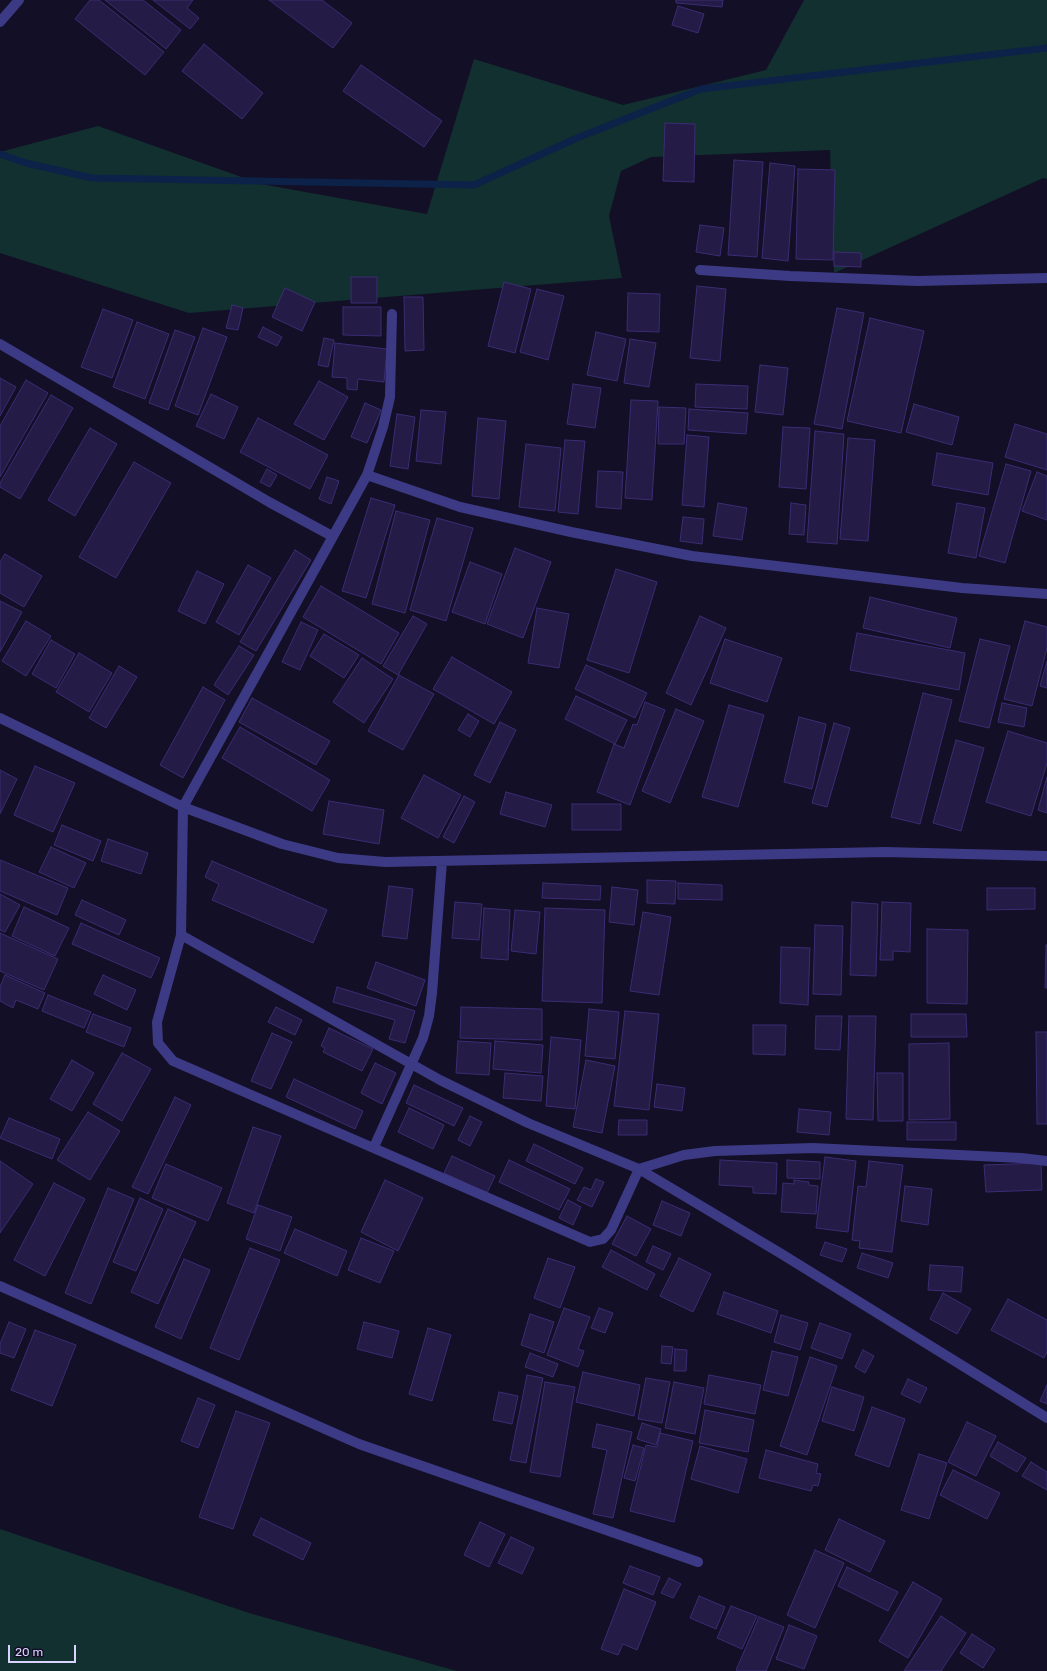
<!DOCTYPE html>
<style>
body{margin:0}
#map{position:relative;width:1047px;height:1671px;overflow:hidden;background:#130f26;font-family:Rubik,sans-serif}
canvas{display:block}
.scale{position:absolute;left:8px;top:1645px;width:68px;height:18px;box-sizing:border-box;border:2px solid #d9d4ff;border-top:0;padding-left:5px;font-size:12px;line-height:14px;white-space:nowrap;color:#d9d4ff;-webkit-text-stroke:3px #130f26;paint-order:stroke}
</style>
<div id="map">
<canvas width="1047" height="1671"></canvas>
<div class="scale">20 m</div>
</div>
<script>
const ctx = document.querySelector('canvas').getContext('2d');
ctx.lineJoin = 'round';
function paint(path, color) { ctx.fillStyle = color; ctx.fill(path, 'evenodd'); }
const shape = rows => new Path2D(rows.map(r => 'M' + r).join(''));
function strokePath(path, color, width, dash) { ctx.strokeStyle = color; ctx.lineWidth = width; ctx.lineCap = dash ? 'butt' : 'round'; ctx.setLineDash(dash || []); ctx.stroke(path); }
paint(shape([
 [804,0,1047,0,1047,179,1043,178,834,273,830,150,651,157,621,171,609,216,622,278,189,313,0,253,0,152,98,126,261,184,427,214,474,59,623,105,766,70],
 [0,1529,249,1613,457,1671,0,1671]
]), '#12302f');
strokePath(shape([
 [0,154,26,163,92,178,474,185,577,138,701,89,1047,48]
]), '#0c2248', 7);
const building = shape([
 [90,0,99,0,164,52,145,75,75,19,90,0],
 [105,0,143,0,181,30,166,49,105,0],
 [153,0,193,0,187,8,199,18,190,29,153,0],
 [269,0,322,0,352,23,333,48,269,0],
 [676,0,723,0,722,7,676,3,676,0],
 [678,6,704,14,698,33,672,25,678,6],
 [204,44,263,93,242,119,182,71,204,44],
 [361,65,442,121,424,147,343,91,361,65],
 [665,123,695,124,694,182,663,181,665,123],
 [734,160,763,162,757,257,728,255,734,160],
 [770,163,795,166,788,261,762,258,770,163],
 [798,169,835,170,833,260,796,259,798,169],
 [700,225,724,228,720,256,696,252,700,225],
 [834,252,861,253,861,267,834,266,834,252],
 [351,277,377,277,377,303,351,303,351,277],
 [504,282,531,289,515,353,488,346,504,282],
 [697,286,726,289,720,361,690,358,697,286],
 [285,288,315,302,302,331,272,317,285,288],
 [537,289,564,296,548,360,520,352,537,289],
 [628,293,660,294,659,332,627,331,628,293],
 [404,297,423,297,424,350,405,351,404,297],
 [232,305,243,308,238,330,226,328,232,305],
 [343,307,381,307,381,336,343,335,343,307],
 [837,308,864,313,842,429,814,424,837,308],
 [103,309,133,320,112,378,81,367,103,309],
 [870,318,924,331,901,433,847,421,870,318],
 [137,322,169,334,145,399,113,387,137,322],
 [263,327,282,337,277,346,258,337,263,327],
 [203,328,227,337,198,415,175,406,203,328],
 [175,330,195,337,168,410,149,403,175,330],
 [596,332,626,339,617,381,587,375,596,332],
 [324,338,334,340,328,367,318,365,324,338],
 [630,339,656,343,649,387,624,383,630,339],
 [335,343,387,349,384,382,358,379,357,390,347,389,347,378,332,377,335,343],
 [760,365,788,368,783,415,755,412,760,365],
 [0,378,16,387,0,416,0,378],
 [26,380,48,393,0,477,0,426,26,380],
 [319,381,348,397,324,440,294,424,319,381],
 [573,384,601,388,595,428,567,424,573,384],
 [696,384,748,386,747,409,695,407,696,384],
 [211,394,238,407,224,439,196,426,211,394],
 [51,395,73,408,20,499,0,487,0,483,51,395],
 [631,400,658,401,652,500,625,498,631,400],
 [365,403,381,410,367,443,351,437,365,403],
 [914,404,959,417,952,445,906,432,914,404],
 [659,407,686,408,684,444,658,444,659,407],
 [689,409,748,413,746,434,688,430,689,409],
 [421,410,446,412,441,464,416,461,421,410],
 [397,414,415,417,408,469,390,466,397,414],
 [258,418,328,455,310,489,240,452,258,418],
 [478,418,506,421,499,499,472,496,478,418],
 [1015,424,1047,434,1047,470,1005,457,1015,424],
 [783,427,810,428,806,489,779,487,783,427],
 [90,428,117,444,75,516,48,500,90,428],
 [815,431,844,434,837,544,807,542,815,431],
 [687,435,709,437,704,507,682,505,687,435],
 [848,438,875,440,868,541,840,539,848,438],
 [565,440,585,441,578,514,558,512,565,440],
 [526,444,561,448,555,511,519,507,526,444],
 [937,453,993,463,988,495,932,485,937,453],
 [134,462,171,483,116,578,79,557,134,462],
 [1006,464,1031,471,1005,563,979,556,1006,464],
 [267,469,277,475,270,487,260,482,267,469],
 [598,471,623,472,621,509,596,507,598,471],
 [1037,472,1047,476,1047,520,1022,511,1037,472],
 [327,477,339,481,331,504,319,499,327,477],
 [371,498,395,505,366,598,342,591,371,498],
 [718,503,747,508,742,540,713,536,718,503],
 [791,503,806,505,804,535,789,534,791,503],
 [957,503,985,508,976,558,948,553,957,503],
 [396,511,430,520,405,613,372,604,396,511],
 [683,517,704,519,702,544,680,541,683,517],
 [437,518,473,528,446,621,410,610,437,518],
 [515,548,551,562,523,638,487,624,515,548],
 [295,550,311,560,256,651,240,642,295,550],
 [5,554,42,576,24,607,0,593,0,562,5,554],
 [470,562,502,574,485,624,452,612,470,562],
 [248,565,271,578,239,635,216,622,248,565],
 [616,569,657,582,629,673,587,660,616,569],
 [197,571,224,584,205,624,178,611,197,571],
 [321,586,399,633,381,664,303,617,321,586],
 [870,597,957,618,950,648,863,628,870,597],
 [0,601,22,612,0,652,0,601],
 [537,608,569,614,559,668,528,663,537,608],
 [413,616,427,624,398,675,383,666,413,616],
 [700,616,726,628,691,705,666,693,700,616],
 [26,621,51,636,26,676,2,661,26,621],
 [1025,621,1047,627,1047,648,1032,706,1004,699,1025,621],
 [301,622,318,630,300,670,282,662,301,622],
 [857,633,965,653,959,690,850,670,857,633],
 [324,634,359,655,344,678,310,656,324,634],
 [725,639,782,658,767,702,710,683,725,639],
 [980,639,1010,646,989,728,959,721,980,639],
 [51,640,75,654,56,688,32,674,51,640],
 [239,646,254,655,228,695,214,685,239,646],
 [79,653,112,673,89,712,56,692,79,653],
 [452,657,512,692,494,724,433,689,452,657],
 [362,658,393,679,364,723,333,702,362,658],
 [1047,661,1047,688,1040,686,1047,661],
 [586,665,647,693,635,718,575,689,586,665],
 [119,666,137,677,106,728,89,718,119,666],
 [399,675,434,694,403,750,368,731,399,675],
 [203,687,225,700,183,778,160,765,203,687],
 [923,693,952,700,920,824,891,817,923,693],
 [576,696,627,720,615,744,565,719,576,696],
 [252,698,330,741,316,765,239,722,252,698],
 [645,702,665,710,630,805,597,792,614,744,624,748,633,724,637,725,645,702],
 [1002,703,1027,708,1024,727,998,722,1002,703],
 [729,705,764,715,738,807,702,797,729,705],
 [676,709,704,721,670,803,642,791,676,709],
 [468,714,479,721,470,737,458,730,468,714],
 [799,717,826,724,812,789,784,782,799,717],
 [500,722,516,730,490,783,474,775,500,722],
 [834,723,850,728,827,807,812,803,834,723],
 [240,727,330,780,312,811,222,758,240,727],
 [1008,731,1047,743,1047,763,1031,816,986,802,1008,731],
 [956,740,984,748,961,831,933,823,956,740],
 [35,766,75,783,53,832,14,815,35,766],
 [0,770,17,779,0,814,0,770],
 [424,775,461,795,438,838,401,818,424,775],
 [1047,777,1047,813,1038,810,1047,777],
 [506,792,552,805,545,827,500,814,506,792],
 [464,796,475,802,454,843,443,837,464,796],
 [329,801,384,810,379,844,323,834,329,801],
 [572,804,621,804,621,830,572,830,572,804],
 [62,825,101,841,93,861,54,845,62,825],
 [108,839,148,853,141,874,101,861,108,839],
 [51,847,86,863,74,888,39,872,51,847],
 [0,860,68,888,57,915,0,891,0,860],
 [212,861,327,910,313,943,212,900,219,884,205,877,212,861],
 [647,880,676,881,675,904,647,903,647,880],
 [543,883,601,886,600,900,542,898,543,883],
 [678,883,722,885,722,900,678,899,678,883],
 [389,886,413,889,407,939,382,936,389,886],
 [612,887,638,890,634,925,609,922,612,887],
 [987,888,1035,888,1035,909,987,910,987,888],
 [0,894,20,905,5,932,0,930,0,894],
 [82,900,126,920,119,935,75,915,82,900],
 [455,902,482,904,479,940,452,938,455,902],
 [852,902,878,904,876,976,850,975,852,902],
 [882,902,911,903,910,952,893,951,893,960,880,960,882,902],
 [24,907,69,928,55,956,12,936,24,907],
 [484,908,510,910,508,960,481,958,484,908],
 [545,908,605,910,602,1003,542,1001,545,908],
 [515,910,540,912,536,954,511,951,515,910],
 [643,912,671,917,659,995,630,991,643,912],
 [81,923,160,958,151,978,72,944,81,923],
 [815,925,843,926,841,995,813,994,815,925],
 [927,929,968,930,967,1004,927,1003,927,929],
 [0,933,58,959,44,990,0,971,0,933],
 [1046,945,1047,945,1047,988,1045,988,1046,945],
 [781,947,810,948,808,1005,780,1003,781,947],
 [376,962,425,980,416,1006,367,988,376,962],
 [5,975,45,993,38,1009,16,1000,13,1008,0,1001,0,987,5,975],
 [103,975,136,990,127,1010,94,994,103,975],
 [337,987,415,1011,405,1043,389,1039,395,1020,333,1002,337,987],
 [48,995,91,1012,84,1028,42,1011,48,995],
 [276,1007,302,1020,295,1035,268,1022,276,1007],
 [461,1007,542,1009,542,1040,460,1038,461,1007],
 [589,1009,619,1012,615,1059,585,1056,589,1009],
 [625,1011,659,1014,649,1110,614,1106,625,1011],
 [93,1014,131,1028,124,1047,86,1032,93,1014],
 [911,1014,966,1014,967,1037,911,1037,911,1014],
 [816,1016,842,1016,840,1050,815,1049,816,1016],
 [849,1016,876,1016,873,1120,846,1119,849,1016],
 [753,1025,786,1025,785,1055,753,1054,753,1025],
 [329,1028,373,1049,362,1071,323,1052,325,1048,321,1046,329,1028],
 [1036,1032,1047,1032,1047,1124,1037,1124,1036,1032],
 [272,1033,292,1042,271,1089,251,1081,272,1033],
 [551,1037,581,1040,575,1109,546,1106,551,1037],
 [458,1041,491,1043,489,1075,456,1073,458,1041],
 [495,1041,543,1045,541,1073,493,1069,495,1041],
 [949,1043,950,1119,909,1120,909,1044,949,1043],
 [122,1053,151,1069,122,1121,93,1104,122,1053],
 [72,1060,94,1073,72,1111,50,1099,72,1060],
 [586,1060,615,1066,602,1133,573,1127,586,1060],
 [375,1063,396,1073,382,1104,361,1093,375,1063],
 [505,1073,543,1076,541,1101,503,1098,505,1073],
 [877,1073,903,1073,903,1121,878,1121,877,1073],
 [294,1079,363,1111,355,1129,286,1097,294,1079],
 [657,1084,685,1088,682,1111,654,1107,657,1084],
 [414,1085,463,1108,454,1126,406,1103,414,1085],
 [175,1097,191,1105,148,1194,132,1187,175,1097],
 [409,1108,444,1125,433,1149,398,1132,409,1108],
 [799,1109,831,1112,829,1135,797,1132,799,1109],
 [88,1112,120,1131,90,1180,57,1160,88,1112],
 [470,1116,482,1122,470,1146,458,1140,470,1116],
 [9,1118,60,1139,52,1159,0,1138,9,1118],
 [619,1120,647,1120,647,1135,618,1135,619,1120],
 [907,1122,956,1122,956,1140,907,1140,907,1122],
 [253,1127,281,1136,254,1213,227,1203,253,1127],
 [534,1144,583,1168,575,1184,526,1161,534,1144],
 [452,1156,495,1176,487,1193,444,1173,452,1156],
 [825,1157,856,1161,848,1232,816,1228,825,1157],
 [509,1160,570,1189,559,1210,499,1182,509,1160],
 [720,1160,777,1163,776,1194,753,1193,753,1187,719,1185,720,1160],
 [787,1160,820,1162,820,1179,787,1178,787,1160],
 [0,1161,33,1184,0,1233,0,1161],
 [869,1161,903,1165,892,1252,859,1248,860,1241,852,1240,858,1186,866,1187,869,1161],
 [1041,1163,1042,1190,986,1192,984,1165,1041,1163],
 [166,1164,222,1188,208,1221,152,1198,166,1164],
 [596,1179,604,1182,592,1207,577,1200,584,1187,591,1190,596,1179],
 [385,1180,423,1198,398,1251,361,1232,385,1180],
 [794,1180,809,1182,809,1185,818,1186,816,1214,781,1212,783,1183,794,1184,794,1180],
 [54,1183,85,1199,45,1276,14,1260,54,1183],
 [905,1186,932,1189,928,1225,901,1221,905,1186],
 [108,1188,134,1199,91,1304,65,1293,108,1188],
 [140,1198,163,1209,136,1271,113,1262,140,1198],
 [568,1200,581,1207,573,1225,559,1218,568,1200],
 [662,1201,690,1213,681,1236,653,1225,662,1201],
 [258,1205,292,1217,280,1251,246,1239,258,1205],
 [168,1209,196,1222,158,1304,131,1292,168,1209],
 [627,1216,651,1229,636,1256,612,1244,627,1216],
 [295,1229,347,1251,337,1276,284,1253,295,1229],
 [361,1238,394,1251,380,1283,348,1270,361,1238],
 [825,1242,847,1249,842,1262,820,1255,825,1242],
 [653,1246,671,1254,663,1270,646,1262,653,1246],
 [250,1248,280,1260,239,1360,210,1348,250,1248],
 [611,1250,655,1274,647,1290,602,1267,611,1250],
 [862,1253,893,1263,888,1278,857,1268,862,1253],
 [548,1258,575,1267,560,1308,534,1298,548,1258],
 [679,1258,711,1274,693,1312,660,1296,679,1258],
 [184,1259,210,1270,181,1339,155,1327,184,1259],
 [930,1265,963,1267,961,1292,928,1290,930,1265],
 [724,1292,778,1311,771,1333,717,1314,724,1292],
 [943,1293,971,1309,957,1334,930,1319,943,1293],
 [1008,1299,1047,1320,1047,1352,1044,1358,991,1330,1008,1299],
 [564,1308,590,1317,578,1349,584,1351,578,1367,547,1355,564,1308],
 [599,1308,613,1313,605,1333,591,1328,599,1308],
 [530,1314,554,1322,544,1353,521,1345,530,1314],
 [781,1315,808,1323,800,1350,774,1342,781,1315],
 [9,1322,26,1329,14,1358,0,1353,0,1344,9,1322],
 [364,1322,399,1331,392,1358,357,1349,364,1322],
 [820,1323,851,1334,842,1359,811,1348,820,1323],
 [428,1328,451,1335,432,1401,409,1394,428,1328],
 [35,1330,76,1345,52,1406,11,1390,35,1330],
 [662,1346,673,1347,671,1364,661,1363,662,1346],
 [675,1349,687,1350,686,1371,674,1371,675,1349],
 [863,1350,874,1356,865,1373,855,1367,863,1350],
 [772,1351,798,1357,788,1396,763,1390,772,1351],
 [530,1353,558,1364,553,1377,525,1367,530,1353],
 [810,1357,837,1366,807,1455,780,1446,810,1357],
 [583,1372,640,1385,634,1416,576,1402,583,1372],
 [527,1375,543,1378,526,1463,510,1460,527,1375],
 [709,1375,761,1385,755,1414,704,1404,709,1375],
 [646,1378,670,1382,662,1423,638,1419,646,1378],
 [908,1379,927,1388,920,1403,901,1394,908,1379],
 [545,1382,575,1387,560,1477,530,1472,545,1382],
 [674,1382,704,1388,695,1434,665,1428,674,1382],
 [1047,1385,1047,1404,1040,1401,1047,1385],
 [832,1387,864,1397,854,1431,822,1421,832,1387],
 [499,1392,518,1396,512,1424,493,1420,499,1392],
 [198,1398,215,1405,198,1448,181,1441,198,1398],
 [872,1407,905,1419,889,1467,855,1455,872,1407],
 [705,1410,754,1420,748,1452,699,1443,705,1410],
 [236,1411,270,1423,233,1529,199,1517,236,1411],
 [967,1422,996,1436,976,1476,948,1462,967,1422],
 [642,1423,661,1429,656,1445,637,1439,642,1423],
 [597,1424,632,1432,613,1518,593,1514,607,1450,592,1447,597,1424],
 [660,1433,693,1441,674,1522,630,1511,646,1445,657,1447,660,1433],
 [998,1442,1026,1458,1017,1472,990,1456,998,1442],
 [633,1445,644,1448,635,1481,624,1478,633,1445],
 [700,1446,747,1459,738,1493,691,1479,700,1446],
 [766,1450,818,1464,816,1473,821,1474,818,1486,813,1485,811,1491,759,1478,766,1450],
 [919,1454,947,1463,929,1519,901,1510,919,1454],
 [1031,1462,1047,1472,1047,1490,1022,1476,1031,1462],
 [953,1470,1000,1493,987,1519,940,1495,953,1470],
 [261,1518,311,1543,303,1560,253,1535,261,1518],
 [839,1519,885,1541,870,1572,825,1550,839,1519],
 [480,1522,505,1534,489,1567,464,1555,480,1522],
 [511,1537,534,1548,522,1574,498,1563,511,1537],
 [815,1550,844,1563,815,1628,787,1615,815,1550],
 [630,1566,660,1577,653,1595,623,1583,630,1566],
 [847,1567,898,1592,888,1611,838,1586,847,1567],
 [669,1578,681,1584,673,1598,661,1593,669,1578],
 [913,1582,942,1599,908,1658,879,1641,913,1582],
 [624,1589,656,1602,637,1650,623,1644,618,1655,601,1649,624,1589],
 [699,1596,725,1607,716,1629,690,1618,699,1596],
 [731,1606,757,1616,742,1649,717,1638,731,1606],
 [941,1616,966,1633,941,1671,904,1671,941,1616],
 [759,1617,784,1627,766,1671,738,1671,736,1670,759,1617],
 [789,1625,817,1636,804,1669,776,1659,789,1625],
 [972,1634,995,1649,983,1668,960,1653,972,1634]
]);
paint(building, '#241b47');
strokePath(building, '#3b2d73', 1);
strokePath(shape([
 [0,22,19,0],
 [700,270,790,276,917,281,1047,278],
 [392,314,390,397,383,427,367,475,183,807,181,935,157,1022,158,1043,173,1061,590,1242,603,1239,611,1230,639,1169,684,1155,715,1151,813,1148,1021,1158,1047,1161],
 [0,344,269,502,332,536],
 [367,475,460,507,571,532,692,556,962,588,1047,594],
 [0,718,183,807,282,844,338,858,385,862,885,852,1047,856],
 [181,935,440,1080,528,1123,639,1169,780,1253,1047,1418],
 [374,1147,423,1038,429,1016,432,993,442,861],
 [0,1286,359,1444,698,1562]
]), '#3d3a85', 10);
</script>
